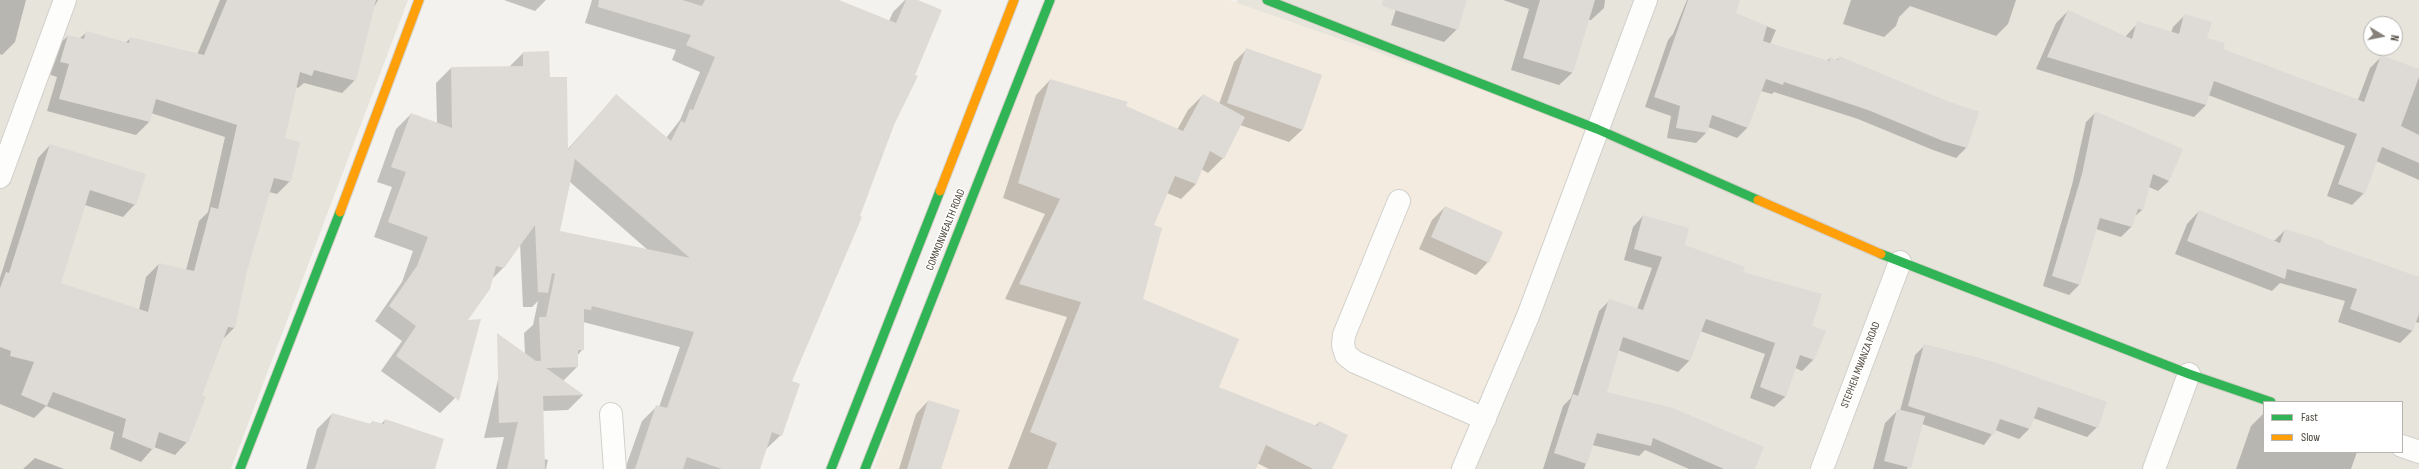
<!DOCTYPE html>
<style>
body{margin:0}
#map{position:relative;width:2419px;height:469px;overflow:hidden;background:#f4f2ee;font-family:"Sofia Sans Condensed",sans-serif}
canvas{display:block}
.legend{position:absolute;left:2263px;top:401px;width:140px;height:52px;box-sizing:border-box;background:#fff;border:1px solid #b7b4b0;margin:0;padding:5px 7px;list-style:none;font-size:12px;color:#4b4439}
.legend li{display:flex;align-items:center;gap:8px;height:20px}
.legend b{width:20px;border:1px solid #b7b4b0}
.north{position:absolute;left:2363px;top:16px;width:40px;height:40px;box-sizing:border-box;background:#fff;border:1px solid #b7b4b0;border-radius:50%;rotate:100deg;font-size:11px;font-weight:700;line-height:16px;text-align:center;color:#4b4439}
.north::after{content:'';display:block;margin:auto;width:14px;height:18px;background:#868178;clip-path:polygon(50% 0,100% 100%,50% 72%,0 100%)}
</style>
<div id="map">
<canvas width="2419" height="469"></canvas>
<ul class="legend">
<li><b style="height:5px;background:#30b455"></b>Fast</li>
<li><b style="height:5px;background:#ff9f0a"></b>Slow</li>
</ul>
<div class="north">N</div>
</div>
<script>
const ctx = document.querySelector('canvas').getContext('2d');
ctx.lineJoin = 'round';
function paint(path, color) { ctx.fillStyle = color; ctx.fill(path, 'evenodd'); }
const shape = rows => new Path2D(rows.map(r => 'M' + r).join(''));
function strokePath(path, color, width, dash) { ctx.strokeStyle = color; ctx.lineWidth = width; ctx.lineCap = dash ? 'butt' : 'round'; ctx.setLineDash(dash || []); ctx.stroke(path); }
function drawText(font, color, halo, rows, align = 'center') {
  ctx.font = font + ' "Sofia Sans Condensed",sans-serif'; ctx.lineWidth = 3; ctx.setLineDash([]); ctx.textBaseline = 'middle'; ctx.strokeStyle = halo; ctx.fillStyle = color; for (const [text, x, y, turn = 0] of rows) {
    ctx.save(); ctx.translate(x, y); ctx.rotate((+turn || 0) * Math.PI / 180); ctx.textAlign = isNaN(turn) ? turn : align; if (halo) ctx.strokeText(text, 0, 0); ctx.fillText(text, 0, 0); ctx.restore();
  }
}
paint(shape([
 [0,0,408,0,231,469,0,469],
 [1237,0,2419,0,2419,469,1463,469,1236,4],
 [2371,24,2395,24,2395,48,2371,48],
 [2264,402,2402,402,2402,452,2264,452]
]), '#e7e4dc');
paint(shape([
 [1053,0,1229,0,1601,131,1463,469,873,469]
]), '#f3ebdf');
paint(shape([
 [0,0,26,0,15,42,2,55,0,54],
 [220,0,378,0,373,9,355,80,342,93,304,83,298,88,296,87,284,139,290,181,277,194,269,192,246,271,234,328,222,340,201,396,187,442,175,455,154,447,141,462,110,449,114,432,46,406,34,418,0,404,0,278,38,158,50,145,135,204,123,217,85,205,59,284,139,310,146,277,159,264,186,270,199,221,208,212,225,137,151,113,149,122,136,135,47,111,57,77,48,74,55,48,68,36,79,39,87,32,125,43,131,38,197,55],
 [504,0,546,0,535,11],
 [592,0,836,0,889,21,893,12,905,0,915,0,893,124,790,382,781,435,765,450,759,469,625,469,642,421,657,406,659,407,680,347,583,322,583,349,577,356,577,367,563,381,583,395,568,410,542,411,544,459,548,460,546,469,496,469,504,437,484,438,502,363,525,354,524,333,533,325,538,301,532,307,523,307,520,243,504,267,491,280,466,321,479,320,455,398,440,413,381,371,402,341,375,321,402,282,413,251,374,237,392,187,377,182,396,129,411,114,437,124,436,83,451,68,509,67,523,53,548,52,549,78,567,150,616,95,666,138,680,120,700,72,672,60,676,50,585,23],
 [570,182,649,251,559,232],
 [1399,0,1466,0,1457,29,1444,42,1391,25],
 [1503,0,1605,0,1604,8,1591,20,1588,20,1572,73,1559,85,1511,70,1529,9],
 [1687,0,1739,0,1734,13,1776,30,1770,44,1827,61,1830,58,1836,60,1840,57,1946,102,1978,112,1966,148,1956,158,1933,150,1858,119,1774,92,1772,94,1761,91,1747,128,1737,138,1708,127,1706,133,1696,143,1667,138,1671,116,1645,107,1668,40,1673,34],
 [1851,0,2016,0,2008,24,1996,36,1910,6,1899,17,1896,26,1884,37,1843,24],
 [2068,11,2125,37,2138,23,2171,33,2173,27,2185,15,2206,39,2222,50,2358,100,2370,68,2381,57,2419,71,2419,180,2376,161,2364,193,2352,205,2327,196,2345,146,2208,95,2206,105,2194,117,2036,69,2056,23],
 [1247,49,1321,75,1302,130,1289,142,1240,125,1223,158,1208,173,1201,169,1196,184,1181,199,1167,193,1153,225,1141,299,1218,388,1315,426,1319,422,1331,469,1269,469,1257,463,1255,469,1008,469,1067,317,1005,299,1045,214,1003,198,1036,95,1050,80,1125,107,1177,130,1188,110,1203,95,1219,104,1234,62],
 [2096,112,2169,181,2158,191,2149,187,2142,210,2134,217,2132,226,2121,237,2096,229,2079,285,2069,295,2043,286,2072,185,2086,122],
 [1445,207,1488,262,1476,275,1419,249,1432,220],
 [2199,211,2274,241,2285,230,2419,278,2419,323,2415,322,2412,331,2400,343,2338,322,2345,301,2280,283,2272,291,2175,254,2187,224],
 [1643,216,1683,246,1742,272,1811,326,1824,332,1813,360,1802,371,1795,368,1785,397,1774,407,1750,398,1765,354,1700,331,1689,361,1678,372,1618,350,1605,393,1754,469,1689,469,1645,450,1639,456,1592,445,1584,469,1543,469,1563,406,1571,398,1599,311,1610,300,1637,309,1652,268,1624,260,1633,227],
 [1925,345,2097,427,2087,437,2033,418,2029,429,2019,439,1995,430,1984,445,1922,424,1907,469,1873,469,1885,423,1898,410,1900,411,1915,355],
 [928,401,940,469,899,469,916,414],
 [332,414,369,425,372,422,381,424,385,420,434,469,306,469,317,429],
 [2263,414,2264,452,2357,452,2351,469,2236,469,2251,426],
 [35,458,64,469,23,469]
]), '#0003');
paint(shape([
 [227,0,376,0,356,81,314,70,312,76,300,72,285,138,300,142,291,182,274,178,247,271,235,328,228,327,202,395,206,397,188,443,159,432,154,450,122,437,126,419,53,392,47,406,21,395,34,362,10,356,11,351,0,347,0,288,6,272,9,273,50,144,146,174,136,205,90,190,61,283,148,312,159,263,194,271,211,207,218,209,237,125,156,99,150,122,59,99,69,64,60,62,68,35,84,39,86,31,129,43,130,37,204,55],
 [599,0,682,0,702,6,705,0,839,0,896,23,906,0,918,0,942,10,915,75,918,76,894,125,860,216,862,217,792,381,800,384,782,436,772,432,760,469,722,469,687,457,683,469,635,469,656,405,667,408,694,332,592,306,591,310,584,309,584,350,578,350,578,367,546,368,584,395,543,396,545,469,507,469,518,422,499,423,497,333,536,361,541,361,539,317,546,317,555,274,552,273,548,293,538,292,535,225,504,268,496,266,490,289,468,320,481,319,459,401,396,356,416,326,389,306,417,266,428,237,388,222,406,172,391,167,411,113,452,128,451,67,523,66,523,52,549,51,550,77,567,77,568,150,616,94,671,141,681,121,685,123,690,109,693,110,715,57,686,45,691,35,598,7],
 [575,159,690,258,560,231],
 [1383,0,1467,0,1458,30,1382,6],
 [1540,0,1595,0,1573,73,1523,58],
 [1688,0,1740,0,1736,13,1767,26,1763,41,1829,61,1830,57,1838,60,1839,56,1947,101,1979,112,1967,148,1943,141,1868,110,1784,82,1783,85,1766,79,1748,128,1712,115,1707,133,1676,128,1680,106,1654,97],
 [2068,10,2132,39,2137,21,2179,34,2184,14,2212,22,2207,38,2225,43,2223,49,2364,102,2381,55,2419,69,2419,77,2401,126,2419,135,2419,163,2382,147,2365,194,2338,184,2357,134,2214,81,2206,105,2047,57],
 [1246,48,1322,75,1303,130,1227,103],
 [1050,79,1128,102,1126,106,1183,131,1203,94,1245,117,1224,159,1210,151,1196,184,1175,176,1154,225,1162,228,1143,299,1239,339,1219,387,1317,426,1319,421,1348,435,1332,469,1313,469,1266,445,1256,469,1047,469,1057,443,1030,432,1081,302,1019,284,1060,199,1018,183],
 [2095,111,2183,149,2169,181,2153,174,2143,210,2138,209,2132,227,2100,218,2080,285,2052,276,2082,174],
 [1445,206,1503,232,1489,263,1431,237],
 [2199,210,2280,243,2285,229,2324,241,2324,243,2419,277,2419,314,2413,331,2350,309,2357,289,2287,269,2285,279,2187,241],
 [1643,215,1689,228,1685,245,1745,267,1743,272,1822,294,1812,326,1826,331,1814,360,1800,355,1786,397,1760,387,1775,343,1706,319,1690,361,1623,337,1607,392,1673,408,1764,447,1755,469,1724,469,1653,438,1651,446,1597,433,1587,464,1554,453,1573,394,1578,396,1609,299,1643,310,1662,257,1634,249],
 [1924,344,1991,361,2107,402,2098,428,2038,407,2030,429,2000,419,1994,435,1908,406],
 [928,400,960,410,941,469,907,469],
 [1897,409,1925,416,1911,468,1884,461],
 [332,413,371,424,372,421,384,424,385,419,444,439,435,469,315,469]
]), '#dedbd6');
const street = shape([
 [0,177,65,0],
 [1399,201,1344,335,1343,345,1346,355,1355,362,1485,419],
 [611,414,615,469],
 [2402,446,2419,452],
 [1463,469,1528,316,1646,0],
 [1822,469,1900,262],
 [2154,469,2189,374]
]);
const fast = shape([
 [1267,0,1597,129,1758,200],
 [1881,254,2189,374,2271,402],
 [240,469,340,212],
 [831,469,940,191],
 [865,469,1050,0]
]);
const slow = shape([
 [940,191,1014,0],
 [1758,200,1881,254],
 [340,212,419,0]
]);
strokePath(street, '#d2d0cb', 24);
strokePath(fast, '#d3cfc5', 11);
strokePath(slow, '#d3cfc5', 11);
strokePath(street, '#fdfdfc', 22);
strokePath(fast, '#30b455', 9);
strokePath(slow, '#ff9f0a', 9);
drawText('11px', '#4b4439', '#fff', [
 ["COMMONWEALTH ROAD",946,230,-68],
 ["STEPHEN MWANZA ROAD",1861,365,-69]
]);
</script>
